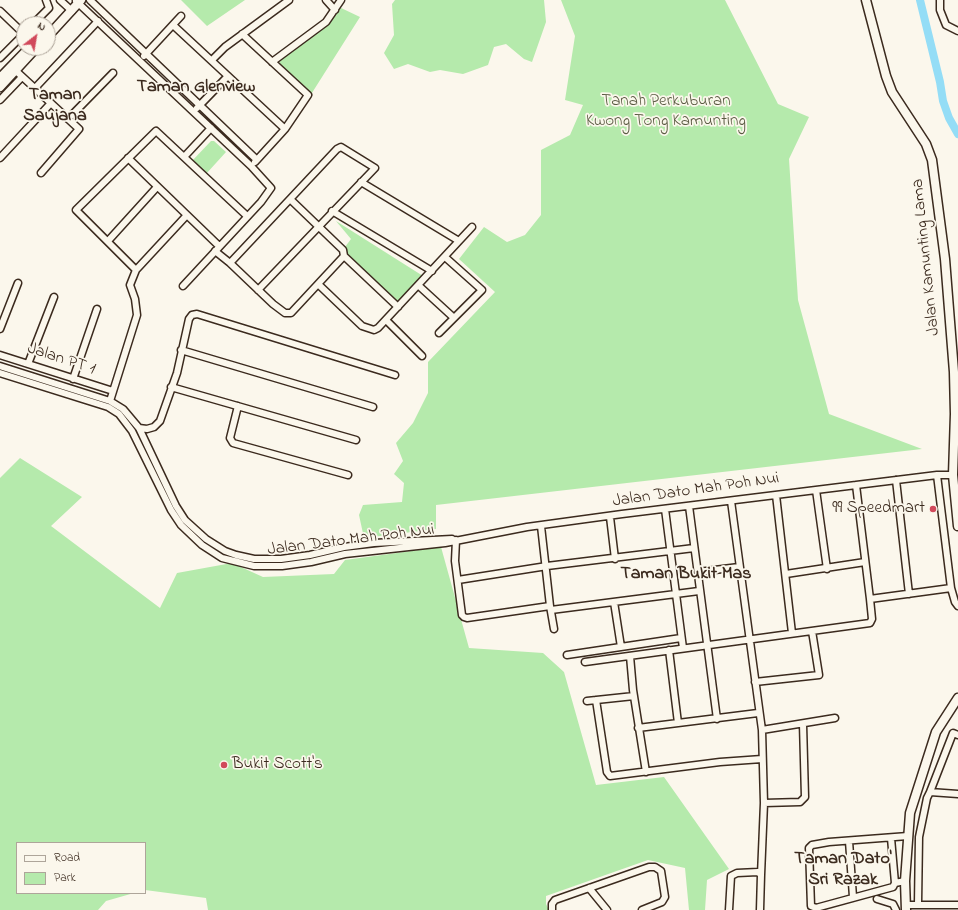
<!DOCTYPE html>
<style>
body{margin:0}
#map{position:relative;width:958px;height:910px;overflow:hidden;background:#fbf7ec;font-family:"Indie Flower",sans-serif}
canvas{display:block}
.legend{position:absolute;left:16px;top:842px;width:130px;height:52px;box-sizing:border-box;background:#fbf7ec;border:1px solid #aea59a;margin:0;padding:5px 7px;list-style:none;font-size:12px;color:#3b2a1e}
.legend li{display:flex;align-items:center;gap:8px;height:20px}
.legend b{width:20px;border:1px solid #aea59a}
.north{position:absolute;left:16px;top:16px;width:40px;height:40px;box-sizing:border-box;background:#fbf7ec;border:1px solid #aea59a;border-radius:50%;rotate:31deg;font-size:11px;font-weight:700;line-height:16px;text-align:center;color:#3b2a1e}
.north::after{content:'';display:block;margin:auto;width:14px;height:18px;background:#d1495b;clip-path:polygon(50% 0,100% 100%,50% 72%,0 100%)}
</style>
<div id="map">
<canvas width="958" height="910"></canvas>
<ul class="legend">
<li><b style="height:5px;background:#fbf7ec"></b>Road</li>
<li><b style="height:11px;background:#b5eaac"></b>Park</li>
</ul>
<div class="north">N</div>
</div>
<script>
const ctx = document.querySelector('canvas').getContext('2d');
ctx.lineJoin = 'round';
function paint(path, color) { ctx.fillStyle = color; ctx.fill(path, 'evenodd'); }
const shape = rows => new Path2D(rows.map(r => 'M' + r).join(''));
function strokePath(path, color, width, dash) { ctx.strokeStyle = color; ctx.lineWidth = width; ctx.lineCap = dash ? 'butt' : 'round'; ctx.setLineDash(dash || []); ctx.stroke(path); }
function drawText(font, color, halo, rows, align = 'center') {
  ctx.font = font + ' "Indie Flower",sans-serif'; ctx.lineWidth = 3.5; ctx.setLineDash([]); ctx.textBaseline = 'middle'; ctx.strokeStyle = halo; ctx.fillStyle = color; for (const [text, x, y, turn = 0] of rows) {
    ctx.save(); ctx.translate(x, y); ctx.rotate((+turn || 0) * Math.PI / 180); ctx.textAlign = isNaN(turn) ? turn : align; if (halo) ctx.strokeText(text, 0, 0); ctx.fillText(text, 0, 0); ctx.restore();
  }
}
paint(shape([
 [181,0,245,0,207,26],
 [395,0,544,0,546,22,532,62,524,59,506,44,494,47,488,65,463,74,440,70,430,72,408,64,394,69,384,53,394,35,392,4],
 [561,0,725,0,778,104,809,117,789,159,798,300,829,414,922,449,436,505,436,529,364,538,359,515,363,505,402,502,404,483,394,474,403,461,396,443,413,423,428,393,428,362,495,292,459,259,484,227,507,242,525,235,541,215,541,150,570,135,583,105,565,100,575,36],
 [339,7,360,17,310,96,279,66,280,58,329,23],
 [211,141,214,141,226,152,206,174,192,161],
 [336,221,423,276,398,302,348,255,345,247,351,239],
 [20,458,82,497,51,526,160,608,177,573,232,563,263,577,334,574,345,560,441,547,469,648,543,653,564,672,596,785,664,777,729,869,707,880,705,910,689,910,685,868,648,860,546,896,546,904,549,910,208,910,206,898,145,890,145,843,17,843,17,893,134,893,106,901,98,910,0,910,0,478]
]), '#b5eaac');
strokePath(shape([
 [920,0,940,82,943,101,949,118,958,134]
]), '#94ddf6', 8);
const minor = shape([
 [60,0,72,11],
 [90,0,257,160],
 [326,0,335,10],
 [940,0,940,10,946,25,958,31],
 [76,1,251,166,271,188,261,202,183,286],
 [0,11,24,34],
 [33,24,49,8,46,0],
 [173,25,285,129],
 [242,34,308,95,285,129,255,162],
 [144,56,181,16],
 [0,58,24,34],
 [212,60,225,47,289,0],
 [272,62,326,22,341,0],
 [15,70,79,129,41,173],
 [35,88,98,21],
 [0,100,22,77],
 [197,108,228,76],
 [68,119,113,73],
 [184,157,211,128],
 [0,158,51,103],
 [128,158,219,246],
 [361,182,459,241],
 [290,199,343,250,344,256,398,307],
 [332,211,432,271],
 [187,215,136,270,76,210,156,131,247,216],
 [108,241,157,187],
 [215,251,230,263,273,304,285,313,291,313,344,256],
 [230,263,337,149,341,147,375,168,258,290],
 [318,284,362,326,374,330,378,328,472,227],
 [418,285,454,318],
 [386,320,422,356],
 [0,329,18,283],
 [439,333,482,290,445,257],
 [181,350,373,407],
 [0,355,113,391],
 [28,364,54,297],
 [0,366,110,401,123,409,139,428,176,506,185,520,206,539,225,551,236,555,254,559,281,559,310,555,344,547,374,543,452,539],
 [0,373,108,407,119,414,132,431,171,510,181,525,202,545,222,558,254,566,282,566,311,562,345,554,445,543,527,527,622,514,937,475,953,475],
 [73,379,97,309],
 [171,387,356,440],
 [110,401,137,315,135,299,130,285,136,270],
 [238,406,230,438,233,443,348,475],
 [139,428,147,429,154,427,160,421,177,373,189,319,192,315,197,314,395,375],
 [937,475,951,588,955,602,958,606],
 [896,480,909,594],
 [816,490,827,569],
 [776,495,792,633],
 [731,501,762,730,764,803,761,875],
 [689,506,717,719],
 [665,509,683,648],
 [610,517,615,559],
 [541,526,550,606,554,629],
 [456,540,455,561,462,615,464,617,467,618,550,606],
 [698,572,739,567],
 [786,574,865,562],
 [458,580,547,566,694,548],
 [870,599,951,588],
 [614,602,621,647],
 [551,610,699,591],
 [669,650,678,723],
 [567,655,681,638],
 [630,656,633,690,646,772],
 [585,662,870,623,872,619,870,599,856,485],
 [755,682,819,675,812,631],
 [596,700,607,772,610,776,720,762,762,759],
 [587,701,634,696],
 [638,728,758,713],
 [762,730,835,718],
 [930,792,953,733,958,735],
 [764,803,800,802,805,797,803,724],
 [891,838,895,883],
 [849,841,853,897],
 [905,881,895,883,893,887,816,908,811,906,809,848,812,845,829,842,908,836],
 [589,888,607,910],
 [877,899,893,904,896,910],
 [918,904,919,837,927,798,930,792,958,794],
 [906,905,958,905],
 [552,910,552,904,555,900,649,867,655,867,661,871,665,897,662,902,642,910],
 [729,910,731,876,737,873,758,872,761,875,760,910]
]);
const major = shape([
 [866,0,886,76,892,92,926,144,932,160,945,259,954,372,955,414,953,475,958,526],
 [48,36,81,0],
 [0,78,29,48],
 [0,87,36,48],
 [906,910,905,881,910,813,936,732,958,698]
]);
strokePath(minor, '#3b2a1e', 9);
strokePath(major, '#3b2a1e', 11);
strokePath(minor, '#fbf7ec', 6);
strokePath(major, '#fbf7ec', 8);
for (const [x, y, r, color] of [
 [933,509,4,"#d1495b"],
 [224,765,4,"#d1495b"]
]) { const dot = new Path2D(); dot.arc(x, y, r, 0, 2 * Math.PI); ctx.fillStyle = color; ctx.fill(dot); strokePath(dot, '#fbf7ec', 1.5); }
drawText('17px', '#5a5a42', '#fbf7ec', [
 ["Tanah Perkuburan",666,102],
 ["Kwong Tong Kamunting",666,122]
]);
drawText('17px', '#3b2a1e', '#fbf7ec', [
 ["Jalan Kamunting Lama",927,257,-96],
 ["Jalan PT 1",61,360,18],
 ["Jalan Dato Mah Poh Nui",696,491,-8],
 ["Jalan Dato Mah Poh Nui",351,541,-7]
]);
drawText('17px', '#3b2a1e', '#fbf7ec', [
 ["99 Speedmart",925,509],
 ["Bukit Scott's",232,765,"left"]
], 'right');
drawText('bold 18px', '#3b2a1e', '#fbf7ec', [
 ["Taman Glenview",196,88],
 ["Taman",55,96],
 ["Saujana",55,117],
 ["Taman Bukit Mas",686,575],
 ["Taman Dato'",843,860],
 ["Sri Razak",843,881]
]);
</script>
